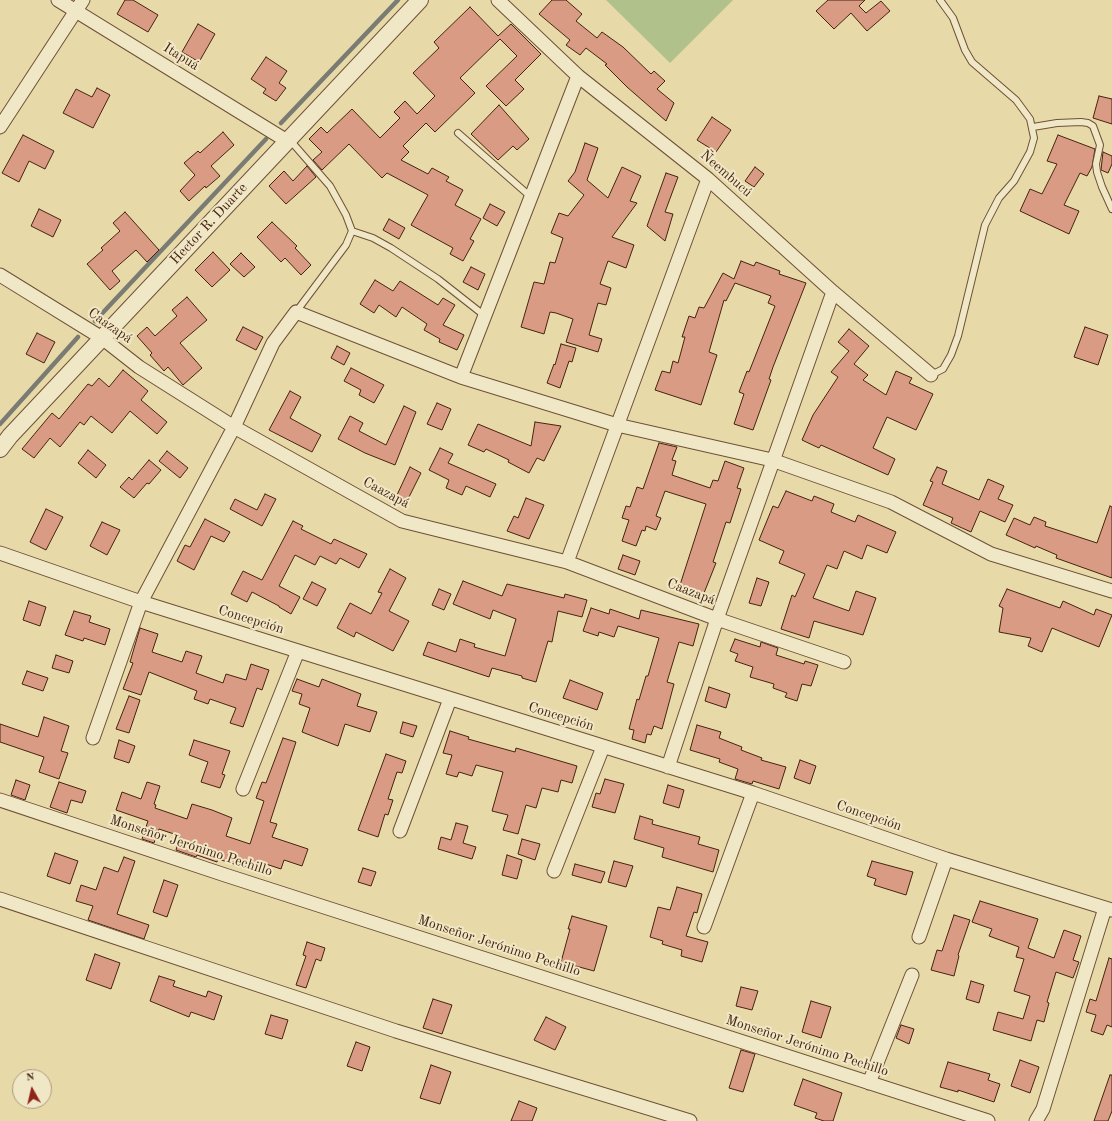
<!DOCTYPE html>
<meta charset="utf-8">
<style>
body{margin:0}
#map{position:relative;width:1112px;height:1121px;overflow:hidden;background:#e8daa8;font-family:"Old Standard TT",serif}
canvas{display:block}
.north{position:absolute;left:12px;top:1069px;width:40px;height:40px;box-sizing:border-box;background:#f0e7c6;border:1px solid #ac997d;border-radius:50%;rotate:352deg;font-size:11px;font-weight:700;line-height:16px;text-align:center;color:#452310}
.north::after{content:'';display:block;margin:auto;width:14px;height:18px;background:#8f2418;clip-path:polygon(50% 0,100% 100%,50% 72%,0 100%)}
</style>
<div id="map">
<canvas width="1112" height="1121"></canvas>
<div class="north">N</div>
</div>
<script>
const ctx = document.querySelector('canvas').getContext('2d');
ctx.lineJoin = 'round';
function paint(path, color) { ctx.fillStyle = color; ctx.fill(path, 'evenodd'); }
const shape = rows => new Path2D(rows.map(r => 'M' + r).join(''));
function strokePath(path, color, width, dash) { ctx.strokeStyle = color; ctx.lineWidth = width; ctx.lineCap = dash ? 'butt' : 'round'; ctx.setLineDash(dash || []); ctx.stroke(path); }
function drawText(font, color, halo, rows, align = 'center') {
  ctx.font = font + ' "Old Standard TT",serif'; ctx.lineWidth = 4; ctx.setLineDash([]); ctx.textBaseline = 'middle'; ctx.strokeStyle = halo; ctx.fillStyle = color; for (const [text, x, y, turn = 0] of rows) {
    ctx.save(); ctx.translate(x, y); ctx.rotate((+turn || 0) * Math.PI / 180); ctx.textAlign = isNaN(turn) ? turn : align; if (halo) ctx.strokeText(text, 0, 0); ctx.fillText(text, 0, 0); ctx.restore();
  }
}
paint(shape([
 [606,0,733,0,670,63]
]), '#b0c18c');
strokePath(shape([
 [281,123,398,0],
 [95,321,266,139],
 [0,424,78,337]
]), '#7a7c73', 4.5);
const building = shape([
 [125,0,133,0,158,15,148,32,117,14,125,0],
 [552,0,566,0,582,14,576,21,597,38,602,32,623,47,651,74,654,71,665,81,657,89,674,103,666,121,627,87,605,65,607,64,586,48,580,55,566,45,570,40,539,14,552,0],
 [828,0,865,0,859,6,866,13,881,1,890,11,867,31,851,13,834,29,816,11,828,0],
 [470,7,498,36,511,24,541,54,515,80,524,89,506,106,486,86,517,56,500,39,460,78,475,93,435,132,426,123,403,146,409,152,401,160,428,174,432,168,449,177,446,181,463,190,455,205,481,219,470,239,474,241,463,261,450,254,453,248,411,225,428,195,387,173,382,178,349,144,322,170,313,160,322,152,309,139,321,127,327,133,352,109,380,138,400,118,394,112,405,101,417,114,435,96,413,73,439,48,434,42,470,7],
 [198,24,215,34,199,62,182,52,198,24],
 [266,57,287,71,279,83,286,88,276,101,263,93,266,89,251,79,266,57],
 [97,88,110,95,93,128,63,113,76,89,92,97,97,88],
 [1099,96,1112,99,1112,124,1093,118,1099,96],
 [499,105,529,139,517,150,513,146,498,160,471,134,499,105],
 [712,117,731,130,716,152,697,140,712,117],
 [223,132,234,145,211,166,220,176,206,188,205,186,189,201,180,191,195,175,184,163,198,151,200,153,223,132],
 [23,135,54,151,45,169,29,161,19,182,2,173,23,135],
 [1058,135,1095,149,1092,167,1087,176,1080,173,1064,205,1079,211,1069,234,1020,211,1030,189,1042,194,1057,164,1047,161,1058,135],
 [585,143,598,148,587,180,608,198,622,167,641,176,630,201,637,203,612,237,634,245,626,268,608,261,600,284,611,288,606,305,598,303,589,335,602,339,598,352,566,342,573,319,556,313,550,312,544,334,521,327,534,282,544,284,550,262,555,263,563,238,551,233,559,213,568,216,584,195,568,181,575,172,585,143],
 [1103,152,1112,156,1112,164,1108,173,1101,170,1103,152],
 [307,166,316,177,286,204,269,186,284,171,293,181,307,166],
 [755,167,764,174,754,187,745,181,755,167],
 [666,173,678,177,665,212,673,214,665,241,647,226,666,173],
 [490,204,505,212,497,226,483,218,490,204],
 [39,209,61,220,53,237,31,226,39,209],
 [125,212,159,250,147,262,136,250,112,271,120,281,110,290,87,264,103,250,101,248,120,231,113,223,125,212],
 [389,219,405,228,399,239,383,230,389,219],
 [272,222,297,246,295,248,311,265,301,275,285,258,281,262,257,237,272,222],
 [213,252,230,270,212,287,195,270,213,252],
 [241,253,255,267,244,277,230,264,241,253],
 [741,261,754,266,756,262,780,271,779,274,806,283,773,367,769,379,771,380,753,430,734,424,744,394,739,392,747,371,749,372,775,306,768,303,771,296,735,283,726,301,724,300,709,352,717,355,701,405,655,390,662,371,670,373,673,361,678,363,685,337,682,337,689,316,695,318,699,307,704,308,723,273,734,279,741,261],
 [471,267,485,274,478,290,463,282,471,267],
 [375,280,393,291,400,281,438,305,443,298,455,305,443,325,464,335,457,350,439,342,440,339,424,330,427,324,402,307,396,317,379,305,374,313,360,304,375,280],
 [187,297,207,320,180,343,202,368,183,385,168,367,164,371,150,355,152,353,137,336,147,327,155,336,177,316,172,310,187,297],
 [243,327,263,337,256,350,236,340,243,327],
 [1085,327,1108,335,1098,365,1074,357,1085,327],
 [849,329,869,346,854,364,868,375,863,380,886,395,896,371,912,378,909,383,933,394,916,430,887,417,873,448,895,459,888,475,821,445,819,448,802,440,813,415,838,377,831,372,849,351,838,342,849,329],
 [37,333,55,342,44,363,26,354,37,333],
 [561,344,576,348,572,362,569,361,560,388,547,383,554,364,555,365,561,344],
 [337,346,350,353,344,365,331,358,337,346],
 [351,368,384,385,374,403,359,395,361,390,344,381,351,368],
 [123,370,148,391,141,400,167,422,157,434,130,411,112,433,91,416,84,425,80,422,60,447,50,438,34,458,22,449,52,413,59,419,88,384,92,386,99,378,109,387,123,370],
 [290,391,301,397,290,418,321,435,312,452,269,430,290,391],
 [437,403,451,409,442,430,427,424,437,403],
 [404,406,416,412,395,465,365,453,338,439,350,416,363,423,359,431,386,445,404,406],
 [535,422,561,426,544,461,537,458,529,473,508,462,509,460,486,449,484,452,468,445,478,424,531,446,535,422],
 [659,443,677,447,672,460,676,461,672,475,710,488,713,480,718,481,725,461,744,468,737,488,741,489,730,523,726,522,713,562,716,563,704,593,680,585,706,504,665,491,656,516,661,518,656,530,646,526,645,531,642,530,636,546,622,541,629,520,622,518,626,506,630,507,637,487,643,489,659,443],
 [440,448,453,454,448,463,496,484,490,497,466,486,462,495,446,488,449,480,429,470,440,448],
 [88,450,106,465,96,478,78,463,88,450],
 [167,451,188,468,180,478,159,461,167,451],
 [149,460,161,470,149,484,147,483,134,498,120,487,129,477,132,480,149,460],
 [410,467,421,473,407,501,397,495,410,467],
 [937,467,947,471,942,484,979,500,988,479,1004,486,998,499,1013,505,1005,522,980,511,971,532,951,523,953,518,923,505,933,482,930,481,937,467],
 [786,491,812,501,814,496,834,504,831,512,855,522,858,515,896,532,887,553,867,545,862,559,844,551,837,569,827,565,813,598,849,611,856,591,876,598,863,635,814,621,809,638,781,629,792,595,795,597,805,574,779,563,784,551,759,540,773,506,778,508,786,491],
 [265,494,276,499,262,526,230,509,235,499,257,510,265,494],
 [526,498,544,505,529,539,507,531,514,516,518,518,526,498],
 [1110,506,1112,507,1112,578,1056,558,1057,555,1036,546,1035,548,1006,535,1014,518,1030,525,1034,517,1046,522,1045,526,1097,543,1110,506],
 [46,509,63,517,46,550,30,542,46,509],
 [205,519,230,532,224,542,211,536,194,570,177,561,185,545,190,547,205,519],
 [293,521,303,526,301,529,331,544,334,539,367,554,359,568,340,558,336,564,320,556,315,565,295,555,279,586,300,597,291,614,279,607,279,606,252,592,247,602,231,594,243,571,262,580,293,521],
 [102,522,120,530,107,555,90,546,102,522],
 [623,555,640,561,635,575,618,569,623,555],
 [390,569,406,578,389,611,409,621,393,651,356,632,354,637,337,628,350,603,371,614,382,593,378,592,390,569],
 [757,578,769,582,761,606,749,603,757,578],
 [463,581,502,596,507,584,564,598,565,594,587,600,582,617,558,611,552,642,548,641,536,682,522,678,522,676,492,668,489,677,423,655,428,642,456,652,460,639,475,644,474,647,505,656,516,619,493,610,490,619,453,604,463,581],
 [312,582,326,589,317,606,303,599,312,582],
 [439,589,451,594,444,610,432,605,439,589],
 [1007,589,1060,608,1063,601,1094,615,1096,609,1112,615,1099,647,1052,628,1042,652,1028,646,1031,638,999,632,1003,608,999,606,1007,589],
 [29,601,46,607,40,626,23,620,29,601],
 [591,608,609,614,610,609,639,619,641,610,699,624,693,646,679,642,667,682,674,684,662,729,654,726,651,735,647,734,645,743,632,739,634,730,629,729,637,699,639,700,646,676,648,676,659,638,618,626,614,637,599,632,598,636,583,631,591,608],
 [74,611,91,616,89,622,110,629,105,645,84,638,83,641,65,635,74,611],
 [140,628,158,634,152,652,182,662,186,651,202,656,196,673,223,683,226,674,246,680,251,664,269,670,262,690,257,688,243,727,230,723,236,708,210,699,208,704,194,699,197,691,149,672,141,695,123,689,133,663,130,662,140,628],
 [735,639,760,647,761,642,778,648,776,655,804,664,805,661,818,665,811,686,802,684,797,701,785,697,787,693,773,688,774,684,750,677,753,667,735,661,738,654,730,651,735,639],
 [56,655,73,661,69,673,52,668,56,655],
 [27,671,48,678,43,691,22,684,27,671],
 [297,679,319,687,322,679,361,694,357,706,377,712,370,732,345,724,338,746,302,732,310,708,299,704,302,694,292,691,297,679],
 [570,680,603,693,597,710,563,698,570,680],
 [709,687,730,694,726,708,705,701,709,687],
 [129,696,140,700,129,733,116,729,129,696],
 [44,717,69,726,61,751,68,753,59,779,39,772,44,757,0,742,0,724,38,737,44,717],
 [403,722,417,726,413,737,400,733,403,722],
 [697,725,721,732,719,738,742,747,741,750,762,758,761,760,786,767,779,789,753,781,752,784,735,779,738,769,719,762,720,759,690,750,697,725],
 [450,731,469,737,468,739,515,752,516,748,577,766,572,783,561,780,558,792,542,788,536,808,526,805,518,834,503,830,508,815,492,811,503,772,476,765,472,776,459,772,457,777,446,774,452,755,443,753,450,731],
 [283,738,296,742,270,822,277,824,272,837,308,849,302,866,284,860,281,869,263,863,261,869,235,861,234,864,218,859,217,862,197,855,196,857,176,850,180,836,159,829,154,843,142,839,148,821,116,810,122,792,141,799,147,782,160,786,154,804,156,805,155,808,187,819,192,804,212,810,232,818,226,836,250,844,264,801,256,798,262,782,266,783,283,738],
 [119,740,135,746,129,763,114,758,119,740],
 [194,740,230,751,222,774,225,775,220,788,201,782,208,762,189,755,194,740],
 [386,754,406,761,402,773,397,772,388,799,393,800,388,815,385,814,378,837,358,830,386,754],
 [800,760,816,766,810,784,794,778,800,760],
 [605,779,624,784,615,813,592,807,596,793,600,794,605,779],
 [16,780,30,785,25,800,11,795,16,780],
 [59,782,86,791,82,803,71,800,67,813,50,807,59,782],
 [668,785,684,790,679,808,663,803,668,785],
 [640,816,653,820,652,824,700,837,698,844,719,850,713,872,662,857,664,848,634,839,640,816],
 [456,823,468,826,463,843,476,847,472,859,438,849,441,837,451,840,456,823],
 [522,839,540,844,535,860,518,854,522,839],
 [55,853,78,861,70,884,47,876,55,853],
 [507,855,522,860,517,879,502,875,507,855],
 [124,857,135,861,117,914,149,925,144,939,88,920,93,906,76,901,81,885,96,890,104,867,118,872,124,857],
 [614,861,633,866,626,887,608,882,614,861],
 [872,861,913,872,906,895,874,885,876,879,867,876,872,861],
 [575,864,605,872,601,883,572,875,575,864],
 [363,868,376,872,371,886,358,882,363,868],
 [164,880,178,885,167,917,153,912,164,880],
 [677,887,702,894,697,913,694,912,686,936,708,942,702,962,681,956,682,950,662,944,663,941,650,937,658,907,670,910,677,887],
 [980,901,1038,919,1028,948,1054,958,1064,930,1081,936,1073,960,1079,962,1073,978,1056,972,1047,1002,1049,1003,1044,1022,1037,1020,1031,1041,993,1030,998,1012,1023,1019,1030,996,1014,991,1024,959,1016,957,1019,947,989,936,992,929,972,922,980,901],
 [954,915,970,920,958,955,959,956,954,976,931,970,937,950,942,951,954,915],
 [572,916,607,926,594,971,561,962,570,929,568,929,572,916],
 [307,942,325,948,321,961,316,959,306,988,296,985,306,956,303,955,307,942],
 [95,954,120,963,111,989,86,980,95,954],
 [1109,958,1112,959,1112,1027,1107,1025,1103,1035,1091,1031,1096,1015,1086,1012,1090,999,1096,1001,1109,958],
 [159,976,175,981,173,986,206,997,208,991,222,996,214,1020,191,1012,189,1017,150,1001,159,976],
 [971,981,984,985,979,1003,966,999,971,981],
 [741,987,758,991,752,1010,736,1006,741,987],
 [433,999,452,1005,442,1034,423,1028,433,999],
 [811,1001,831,1007,821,1038,802,1032,811,1001],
 [271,1015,288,1020,282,1039,265,1034,271,1015],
 [546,1017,566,1027,555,1050,534,1040,546,1017],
 [901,1025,914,1029,909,1044,896,1038,901,1025],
 [356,1042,370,1047,362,1071,347,1066,356,1042],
 [741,1050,755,1054,743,1092,729,1088,741,1050],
 [1020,1060,1039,1067,1030,1093,1011,1086,1020,1060],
 [948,1062,990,1074,988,1080,1000,1084,994,1102,958,1090,958,1092,940,1087,948,1062],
 [431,1065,451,1072,440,1104,420,1098,431,1065],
 [1110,1075,1112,1075,1112,1111,1108,1121,1094,1121,1110,1075],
 [803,1079,842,1093,833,1121,824,1121,815,1118,817,1113,794,1105,803,1079],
 [519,1101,537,1108,532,1121,511,1121,519,1101]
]);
paint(building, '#da9b84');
strokePath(building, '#452310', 1);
const service = shape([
 [1033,127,1057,123,1081,122,1088,123,1093,126,1100,145,1096,164,1097,172,1102,187,1112,209],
 [458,133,531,197],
 [289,139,330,186,346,215,352,231,346,245,296,312],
 [352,231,373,238,391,248,438,279,485,316],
 [931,375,943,369,951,355,958,336,985,225,999,198,1014,181,1030,152,1034,138,1030,119,1016,100,972,62,965,50,953,18,940,0]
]);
const minor = shape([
 [58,0,287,141],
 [498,0,578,76,708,179,833,292,931,375],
 [0,127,83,0],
 [0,275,102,338,139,367,234,427,402,521,567,562,717,619,844,662],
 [461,377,578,76],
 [0,553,141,602,753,793,946,859,1112,910],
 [567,562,708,179],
 [93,738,141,602,234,427,273,343,296,312,461,377,617,425,772,460,891,502,991,554,1112,591],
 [668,767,717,619,833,292],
 [243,789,298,651],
 [0,800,225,875,988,1121],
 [400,831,450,699],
 [554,871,603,747],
 [0,899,396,1031,690,1121],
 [704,927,753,793],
 [919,937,946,859],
 [869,1083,912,975],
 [1036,1121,1043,1109,1105,908]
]);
const tertiary = shape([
 [0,449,10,436,420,0]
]);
strokePath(service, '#6e5136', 8);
strokePath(minor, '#6e5136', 15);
strokePath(tertiary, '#6e5136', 18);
strokePath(service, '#f0e7c6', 6);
strokePath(minor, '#f0e7c6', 13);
strokePath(tertiary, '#f0e7c6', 16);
drawText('14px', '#452310', '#f0e7c6', [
 ["Itapuá",181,57,32],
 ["Ñeembucú",726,174,41],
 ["Hector R. Duarte",209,224,-47],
 ["Caazapá",110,326,35],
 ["Caazapá",386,493,28],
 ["Caazapá",691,592,21],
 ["Concepción",251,620,17],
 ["Concepción",561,717,17],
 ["Concepción",869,816,19],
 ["Monseñor Jerónimo Pechillo",191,846,18],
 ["Monseñor Jerónimo Pechillo",499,946,18],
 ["Monseñor Jerónimo Pechillo",807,1046,18]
]);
</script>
